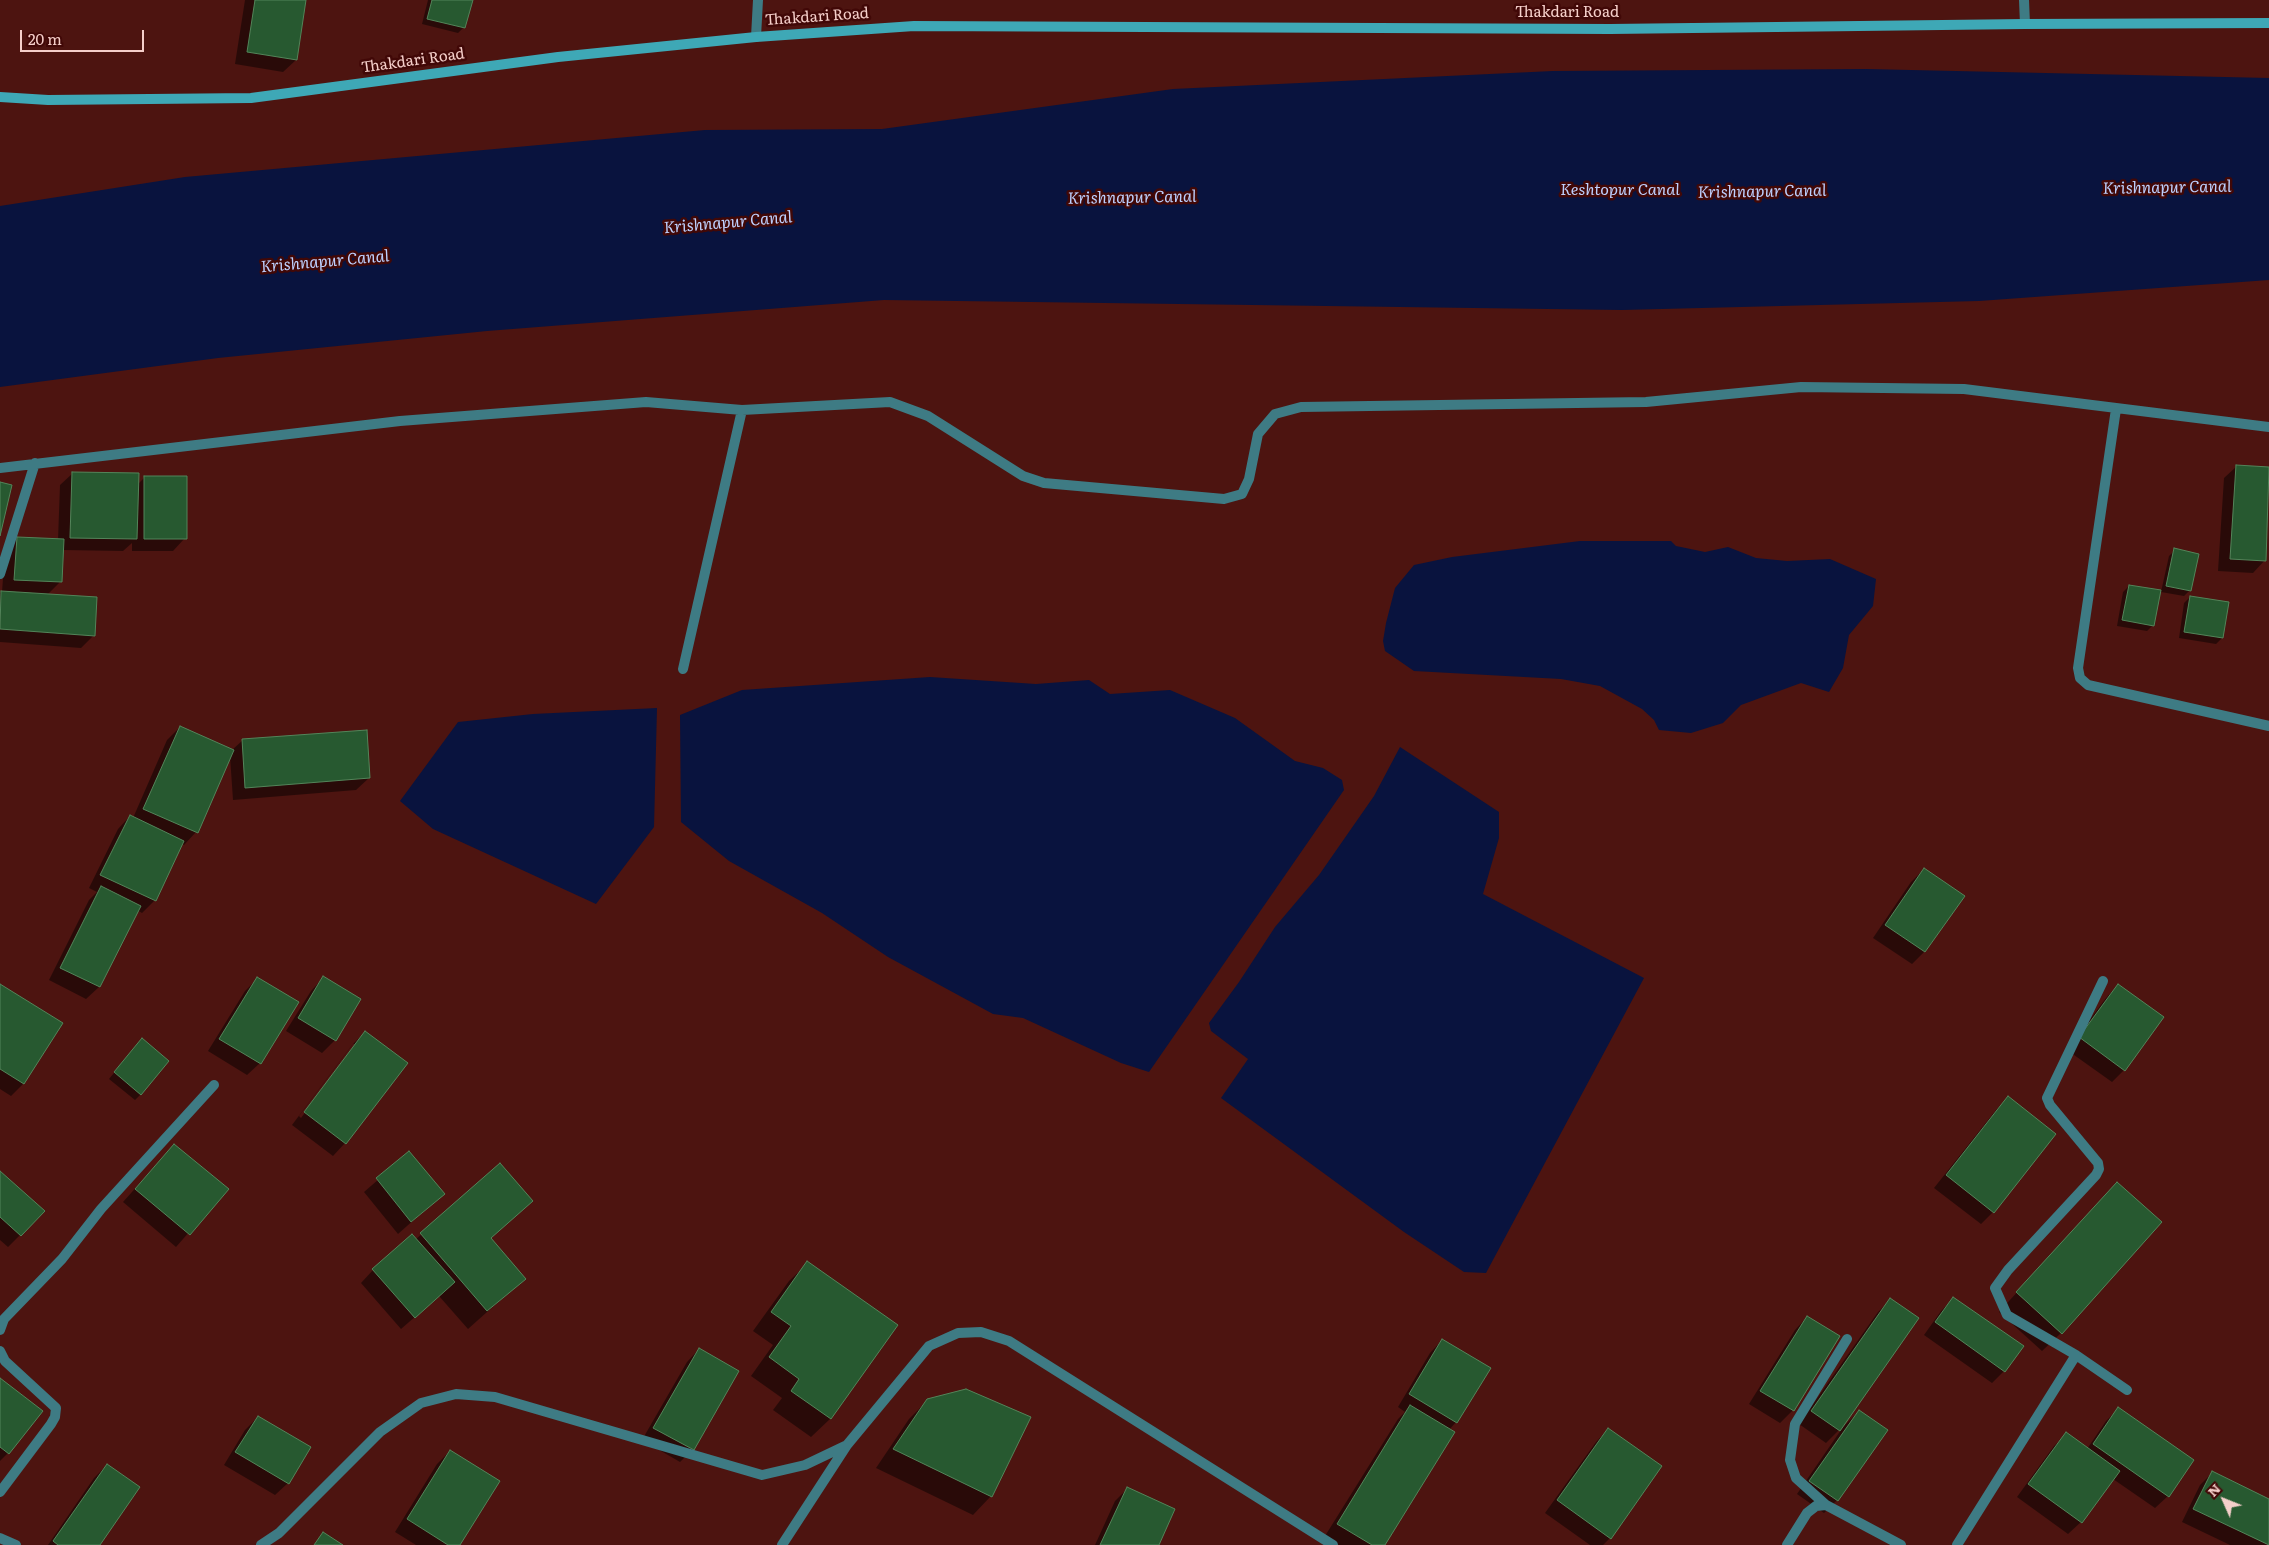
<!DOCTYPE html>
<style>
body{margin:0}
#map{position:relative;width:2269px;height:1545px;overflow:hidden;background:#4d1410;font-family:Literata,serif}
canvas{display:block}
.north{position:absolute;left:2199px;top:1475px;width:50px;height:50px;-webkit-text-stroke:4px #410807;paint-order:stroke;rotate:314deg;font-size:14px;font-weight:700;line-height:20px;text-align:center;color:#f5cfca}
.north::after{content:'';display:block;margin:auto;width:18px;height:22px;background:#f5cfca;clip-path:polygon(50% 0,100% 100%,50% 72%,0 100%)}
.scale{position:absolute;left:20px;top:30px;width:124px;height:22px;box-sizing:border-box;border:2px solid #f5cfca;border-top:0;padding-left:6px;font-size:15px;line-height:18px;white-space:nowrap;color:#f5cfca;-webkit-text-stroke:4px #410807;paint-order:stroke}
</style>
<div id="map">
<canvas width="2269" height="1545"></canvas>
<div class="north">N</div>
<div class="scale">20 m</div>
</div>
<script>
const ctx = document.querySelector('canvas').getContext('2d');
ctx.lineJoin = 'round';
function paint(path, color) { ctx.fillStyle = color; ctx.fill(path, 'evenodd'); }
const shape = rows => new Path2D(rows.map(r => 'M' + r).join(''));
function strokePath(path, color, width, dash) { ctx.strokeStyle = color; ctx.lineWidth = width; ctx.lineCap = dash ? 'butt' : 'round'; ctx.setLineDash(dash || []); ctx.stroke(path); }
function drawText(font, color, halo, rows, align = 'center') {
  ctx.font = font + ' Literata,serif'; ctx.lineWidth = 5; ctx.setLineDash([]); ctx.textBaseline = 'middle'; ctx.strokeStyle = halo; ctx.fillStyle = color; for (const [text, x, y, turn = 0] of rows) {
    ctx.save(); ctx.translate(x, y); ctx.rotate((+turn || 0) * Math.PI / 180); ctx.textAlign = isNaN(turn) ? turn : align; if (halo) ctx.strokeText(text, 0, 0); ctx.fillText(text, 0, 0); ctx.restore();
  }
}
paint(shape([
 [1866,69,2269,78,2269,280,1979,301,1622,310,884,300,487,331,218,358,0,387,0,206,185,177,705,130,882,129,1173,89,1553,71],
 [1580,541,1671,541,1676,546,1705,552,1728,547,1756,558,1787,561,1830,559,1876,579,1873,606,1849,635,1843,668,1829,692,1801,683,1741,705,1723,723,1691,733,1659,730,1654,720,1642,709,1600,686,1561,679,1414,671,1385,651,1383,641,1386,623,1395,588,1414,565,1452,557],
 [930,677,1036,684,1089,680,1110,694,1170,690,1235,718,1295,761,1323,768,1342,780,1344,790,1149,1072,1121,1063,1023,1018,993,1014,888,957,822,913,729,861,681,822,680,715,742,690],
 [657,708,654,827,596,904,433,829,400,801,458,722,533,714],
 [1400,747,1499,812,1499,838,1483,894,1644,978,1486,1273,1464,1272,1404,1232,1221,1098,1248,1059,1211,1031,1209,1023,1239,982,1275,927,1319,875,1374,796]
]), '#09133e');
paint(shape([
 [245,0,305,0,296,60,283,72,235,64],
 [428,0,472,0,464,27,458,33,422,24],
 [2237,466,2269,468,2265,560,2253,573,2218,571,2224,478],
 [73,473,138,484,145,477,185,538,173,551,132,551,132,543,123,551,62,550,61,581,47,595,93,636,81,648,0,642,0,593,2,592,5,551,17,538,58,540,60,485],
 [2175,550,2190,590,2184,596,2161,592,2169,556],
 [2129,586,2153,625,2147,631,2117,626,2123,592],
 [2190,597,2222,638,2216,644,2179,638,2184,603],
 [180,727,232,750,243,740,369,778,356,790,233,800,230,756,196,832,184,845,182,844,155,900,142,913,137,910,99,987,86,999,49,980,89,900,97,892,89,888,118,829,130,816,133,818,167,740],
 [1924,869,1963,896,1924,952,1912,964,1873,938,1911,882],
 [258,978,260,1063,247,1075,208,1051,245,991],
 [323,978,335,1040,322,1053,286,1031,311,991],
 [0,985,61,1024,23,1084,11,1096,0,1089],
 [2118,985,2124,1070,2112,1082,2067,1050,2106,998],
 [365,1032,345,1143,333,1156,292,1125,352,1045],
 [353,1044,356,1044,301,1118,299,1116],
 [136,1046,141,1094,135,1100,109,1079],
 [2008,1097,1993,1212,1981,1224,1934,1188,1996,1110],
 [174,1145,227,1189,176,1247,123,1202],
 [409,1153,443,1194,398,1234,364,1192],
 [500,1165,531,1201,490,1239,524,1279,468,1329,439,1296,401,1329,361,1283,373,1270,415,1240],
 [0,1173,20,1235,8,1247,0,1240],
 [2117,1183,2061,1333,2042,1351,1999,1312],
 [808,1263,896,1325,830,1419,811,1437,773,1410,782,1398,751,1376,773,1345,753,1331,789,1281],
 [1954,1298,2004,1371,1992,1383,1924,1335,1941,1311],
 [1890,1300,1842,1427,1826,1443,1799,1424,1878,1312],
 [1807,1317,1838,1337,1793,1410,1780,1423,1749,1404,1795,1330],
 [1442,1340,1456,1422,1449,1430,1384,1545,1339,1545,1325,1536,1398,1419,1405,1412,1398,1407,1430,1353],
 [699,1349,693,1449,680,1462,642,1440,687,1362],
 [0,1379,8,1453,0,1461],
 [928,1400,991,1496,973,1515,876,1468,909,1419],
 [2118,1409,2168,1496,2155,1508,2113,1479,2081,1522,2068,1534,2017,1497,2054,1446,2067,1434,2087,1449,2106,1421],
 [1859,1411,1886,1430,1837,1500,1824,1513,1797,1494,1843,1427],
 [258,1417,288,1483,275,1495,224,1465,245,1430],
 [1608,1429,1610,1538,1603,1545,1590,1545,1545,1513,1596,1442],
 [450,1451,459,1545,416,1545,395,1532,437,1464],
 [107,1465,98,1545,48,1545,94,1478],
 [2212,1473,2269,1500,2269,1545,2230,1545,2182,1522,2200,1485],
 [1127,1489,1157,1545,1095,1545,1115,1501]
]), '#0007');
const building = shape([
 [255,0,306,0,297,60,247,52,255,0],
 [432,0,473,0,465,28,427,19,432,0],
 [2236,465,2269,467,2266,561,2230,559,2236,465],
 [72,472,139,473,137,539,70,538,72,472],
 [144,476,187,476,187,539,144,539,144,476],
 [0,482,12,485,0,536,0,482],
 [17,537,64,539,62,582,14,580,17,537],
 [2174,548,2199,554,2191,591,2166,586,2174,548],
 [2129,585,2161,590,2154,626,2122,620,2129,585],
 [1,591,97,597,95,636,0,629,1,591],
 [2190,596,2229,602,2223,638,2184,632,2190,596],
 [180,726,234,750,198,833,143,809,180,726],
 [367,730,370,778,245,788,242,739,367,730],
 [130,815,184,841,156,901,100,875,130,815],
 [1924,868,1965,896,1925,952,1885,925,1924,868],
 [101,886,141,906,100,987,60,968,101,886],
 [323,976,361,999,336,1041,298,1018,323,976],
 [257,977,299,1002,261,1064,219,1039,257,977],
 [0,984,63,1023,24,1084,0,1069,0,984],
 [2118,984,2164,1017,2125,1071,2079,1037,2118,984],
 [365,1031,408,1063,346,1144,304,1112,365,1031],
 [142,1038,169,1061,141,1095,114,1072,142,1038],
 [2008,1096,2056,1134,1994,1213,1946,1175,2008,1096],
 [174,1144,229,1189,190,1235,135,1189,174,1144],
 [409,1151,445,1194,411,1222,376,1178,409,1151],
 [500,1163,533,1201,491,1238,526,1279,487,1311,420,1233,500,1163],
 [0,1171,45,1211,21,1236,0,1217,0,1171],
 [2117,1182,2162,1222,2062,1334,2016,1292,2117,1182],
 [412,1234,455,1282,415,1318,372,1269,412,1234],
 [807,1261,898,1325,831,1419,791,1391,799,1379,769,1357,791,1326,771,1312,807,1261],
 [1953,1297,2024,1346,2005,1372,1935,1322,1953,1297],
 [1890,1298,1919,1318,1840,1431,1811,1411,1890,1298],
 [1807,1316,1840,1336,1794,1411,1760,1391,1807,1316],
 [1442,1339,1491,1368,1457,1423,1409,1394,1442,1339],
 [699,1348,739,1371,694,1450,653,1428,699,1348],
 [0,1378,43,1411,9,1454,0,1447,0,1378],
 [966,1389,1031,1417,992,1497,893,1449,927,1399,966,1389],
 [1410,1405,1455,1432,1385,1545,1372,1545,1337,1524,1410,1405],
 [2118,1407,2194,1460,2169,1497,2093,1444,2118,1407],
 [1859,1410,1888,1430,1838,1501,1809,1481,1859,1410],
 [258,1416,311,1447,289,1484,235,1452,258,1416],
 [1608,1428,1662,1466,1611,1539,1557,1500,1608,1428],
 [2066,1432,2120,1471,2082,1523,2028,1484,2066,1432],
 [450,1450,500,1481,460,1545,448,1545,407,1519,450,1450],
 [107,1464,140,1487,100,1545,58,1545,53,1541,107,1464],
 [2212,1471,2269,1499,2269,1545,2193,1509,2212,1471],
 [1127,1487,1175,1509,1159,1545,1100,1545,1127,1487],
 [323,1532,343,1545,314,1545,323,1532]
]);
paint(building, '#275930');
strokePath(building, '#53855a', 1);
strokePath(shape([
 [2024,0,2025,24],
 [756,37,758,0],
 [2116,409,2078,668,2080,678,2088,685,2269,726],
 [0,468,400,421,646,402,742,410,890,402,928,416,1023,476,1044,483,1224,499,1242,494,1249,479,1258,434,1275,414,1301,407,1646,402,1801,387,1964,389,2269,427],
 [0,574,35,463],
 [683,669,742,410],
 [2103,981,2047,1098,2050,1105,2098,1163,2099,1169,2096,1175,2008,1270,1995,1288,2007,1315,2076,1355,2127,1390],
 [0,1330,4,1319,62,1259,101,1209,214,1085],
 [0,1351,5,1361,56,1408,55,1417,51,1424,0,1492],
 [1826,1505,1796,1478,1790,1460,1795,1424,1847,1339],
 [0,1538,16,1545],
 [261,1545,279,1533,380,1432,421,1403,456,1394,495,1397,762,1475,805,1465,847,1445,929,1346,958,1333,981,1332,1009,1341,1333,1545],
 [782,1545,847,1445],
 [1787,1545,1807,1513,1816,1506,1826,1505,1901,1545],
 [1957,1545,2076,1355]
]), '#3e7b84', 10);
strokePath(shape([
 [0,97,48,100,251,98,558,57,756,37,914,26,1610,29,2025,24,2269,23]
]), '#3ea8b6', 10);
drawText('15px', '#f5cfca', '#410807', [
 ["Thakdari Road",1567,13],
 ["Thakdari Road",817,17,-4],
 ["Thakdari Road",413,61,-8]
]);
drawText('italic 16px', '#bdd0fe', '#410807', [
 ["Krishnapur Canal",2167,188,-1],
 ["Keshtopur Canal",1620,190],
 ["Krishnapur Canal",1762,192,-1],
 ["Krishnapur Canal",1132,198,-1],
 ["Krishnapur Canal",728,223,-5],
 ["Krishnapur Canal",325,262,-5]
]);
</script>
